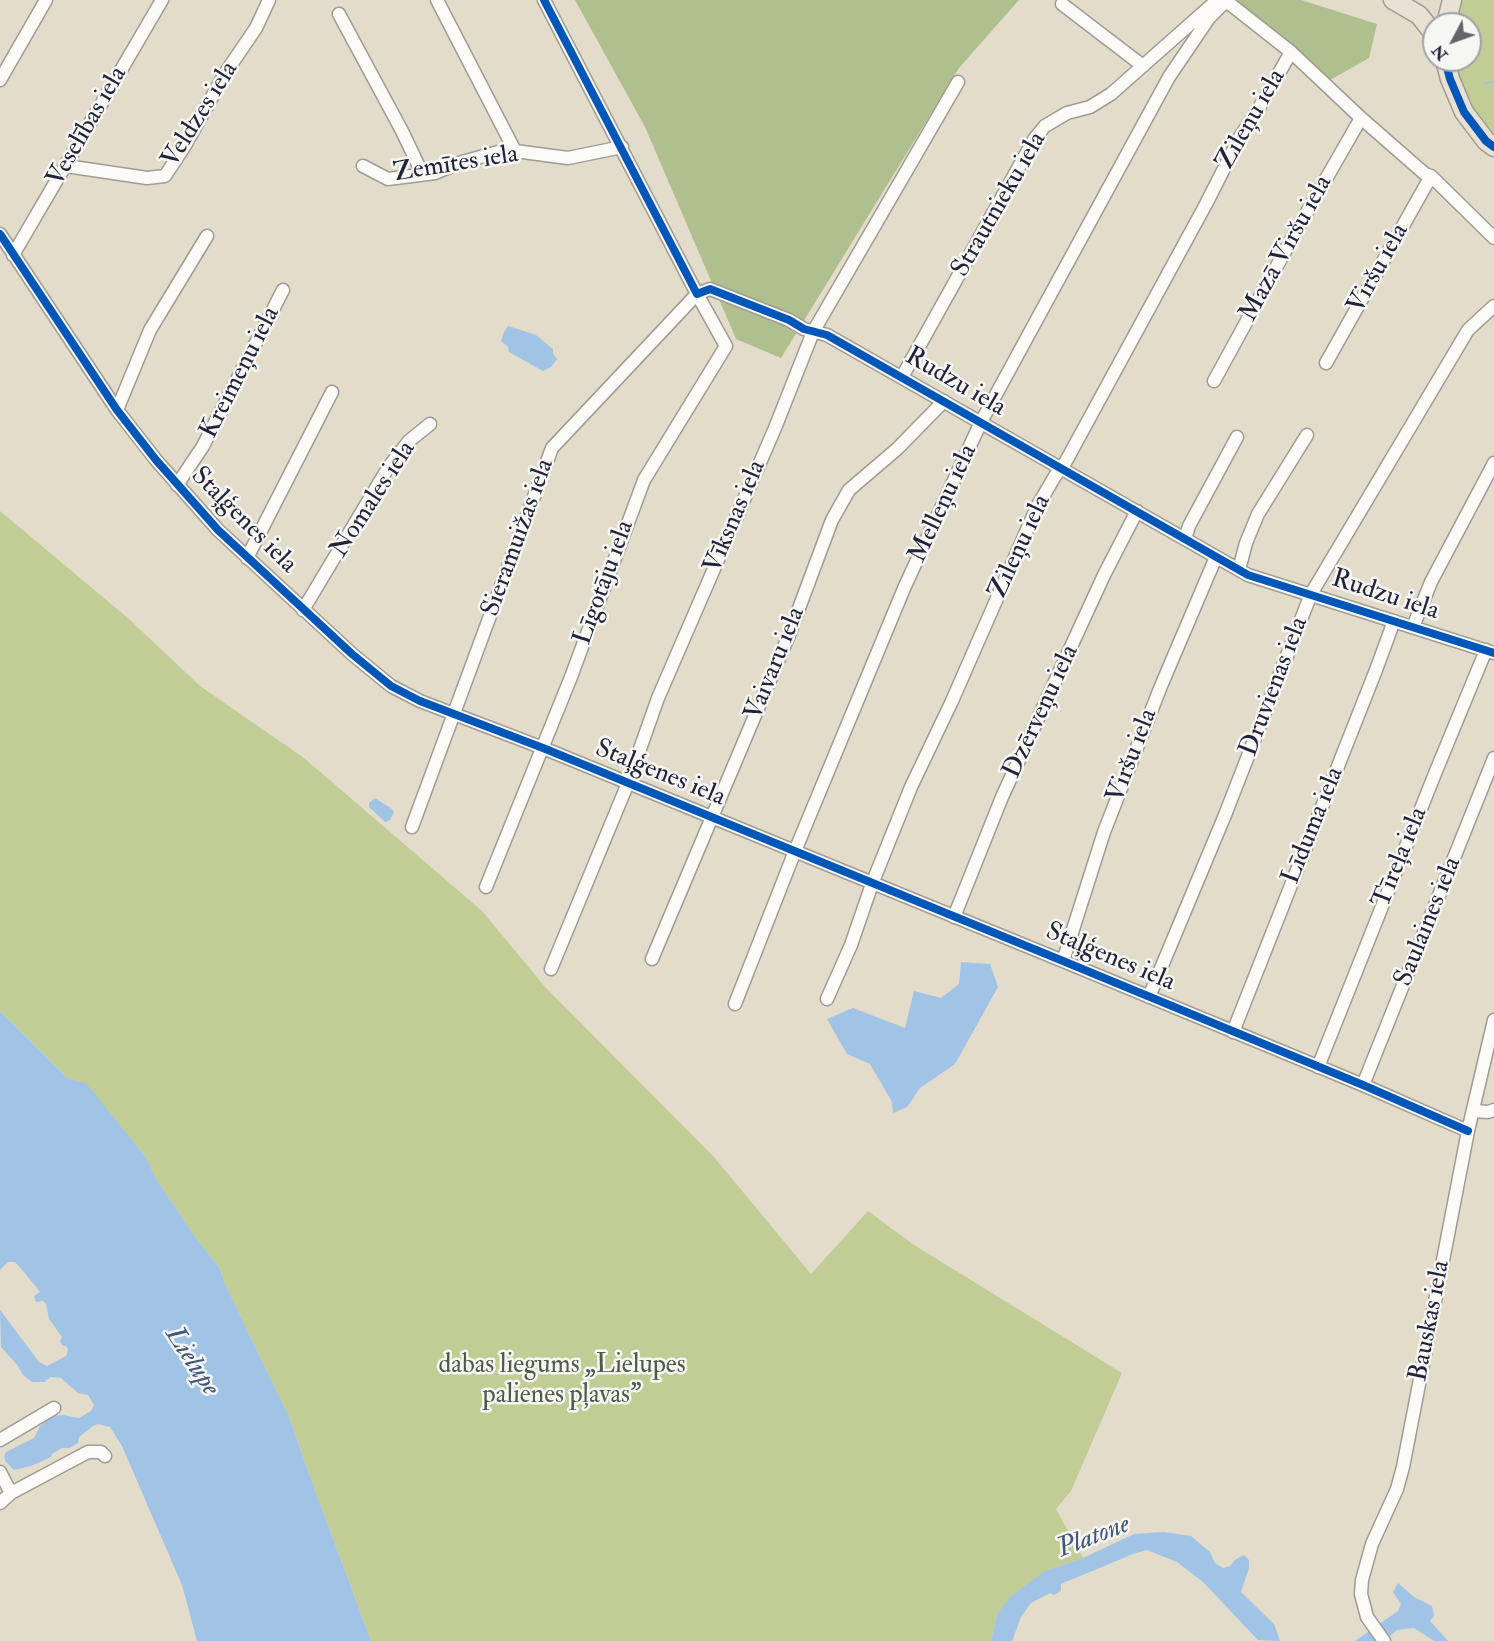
<!DOCTYPE html>
<meta charset="utf-8">
<style>
body{margin:0}
#map{position:relative;width:1494px;height:1641px;overflow:hidden;background:#e3dccb;font-family:"IM FELL Double Pica",serif}
canvas{display:block}
.north{position:absolute;left:1422px;top:12px;width:60px;height:60px;box-sizing:border-box;background:#f6f6f2;border:2px solid #a1a1a9;border-radius:50%;rotate:229deg;font-size:16px;font-weight:700;line-height:24px;text-align:center;color:#22223b}
.north::after{content:'';display:block;margin:auto;width:21px;height:27px;background:#66636d;clip-path:polygon(50% 0,100% 100%,50% 72%,0 100%)}
</style>
<div id="map">
<canvas width="1494" height="1641"></canvas>
<div class="north">N</div>
</div>
<script>
const ctx = document.querySelector('canvas').getContext('2d');
ctx.lineJoin = 'round';
function paint(path, color) { ctx.fillStyle = color; ctx.fill(path, 'evenodd'); }
const shape = rows => new Path2D(rows.map(r => 'M' + r).join(''));
function strokePath(path, color, width, dash) { ctx.strokeStyle = color; ctx.lineWidth = width; ctx.lineCap = dash ? 'butt' : 'round'; ctx.setLineDash(dash || []); ctx.stroke(path); }
function drawText(font, color, halo, rows, align = 'center') {
  ctx.font = font + ' "IM FELL Double Pica",serif'; ctx.lineWidth = 5; ctx.setLineDash([]); ctx.textBaseline = 'middle'; ctx.strokeStyle = halo; ctx.fillStyle = color; for (const [text, x, y, turn = 0] of rows) {
    ctx.save(); ctx.translate(x, y); ctx.rotate((+turn || 0) * Math.PI / 180); ctx.textAlign = isNaN(turn) ? turn : align; if (halo) ctx.strokeText(text, 0, 0); ctx.fillText(text, 0, 0); ctx.restore();
  }
}
paint(shape([
 [1458,0,1494,0,1494,135,1481,122,1461,89,1454,60,1470,60,1470,24,1454,24],
 [0,511,129,619,200,686,304,758,482,911,546,988,714,1157,811,1274,868,1211,914,1245,1122,1373,1071,1491,1056,1509,1083,1558,1045,1571,997,1615,991,1641,371,1641,305,1463,290,1419,225,1284,220,1269,194,1235,155,1177,147,1159,87,1085,67,1078,0,1011]
]), '#c1cd94');
paint(shape([
 [575,0,1019,0,959,68,781,358,736,339,645,127],
 [1231,0,1301,0,1377,24,1369,58,1330,80]
]), '#afbf8e');
paint(shape([
 [508,326,536,335,553,349,553,354,557,359,551,367,543,371,509,352,508,347,501,341,504,332],
 [375,798,392,809,394,812,390,820,385,822,369,807,369,803],
 [961,962,990,964,998,987,955,1064,920,1088,907,1107,893,1113,892,1102,870,1064,847,1054,827,1019,853,1008,905,1028,914,991,941,998,959,984],
 [0,1011,67,1078,87,1084,147,1159,155,1177,194,1235,220,1269,225,1284,290,1419,305,1463,371,1641,197,1641,182,1585,122,1446,110,1427,98,1424,93,1426,79,1437,78,1443,70,1448,62,1448,52,1454,51,1457,31,1466,14,1470,6,1462,4,1457,6,1452,34,1438,40,1426,53,1416,63,1415,79,1418,91,1411,94,1405,88,1395,78,1393,61,1378,51,1377,44,1382,32,1382,23,1375,18,1366,1,1347,0,1310,39,1362,47,1366,66,1356,68,1350,67,1347,62,1345,60,1342,62,1337,49,1319,46,1304,43,1301,36,1302,34,1296,40,1292,24,1272,15,1262,8,1262,0,1270],
 [1164,1532,1191,1536,1210,1552,1215,1563,1223,1568,1230,1566,1236,1559,1244,1555,1249,1560,1249,1568,1241,1592,1274,1624,1280,1641,1258,1640,1203,1582,1177,1562,1147,1550,1133,1554,1061,1584,1061,1591,1054,1595,1050,1593,1031,1603,1021,1617,1012,1641,991,1641,997,1615,1010,1597,1045,1571,1083,1558,1134,1534],
 [1398,1583,1414,1597,1432,1606,1434,1615,1430,1621,1448,1641,1434,1641,1414,1628,1397,1630,1384,1641,1355,1641,1398,1611,1401,1604,1393,1592]
]), '#a1c3e6');
strokePath(shape([
 [1484,84,1494,81]
]), '#a1c3e6', 2);
const minor = shape([
 [437,0,515,151],
 [544,0,697,294,710,289,789,320,804,329,827,335,1248,575,1494,653],
 [1225,0,1291,52,1361,118,1425,174,1431,176,1494,238],
 [1062,4,1143,66],
 [339,14,402,131,422,173],
 [0,80,46,0],
 [66,166,147,178,165,176,184,147,226,72,256,28,269,0],
 [363,166,388,179,435,173,459,163,498,152,515,151,568,158,622,147],
 [0,234,117,410,156,460,218,530,352,654,391,686,420,701,543,748,1063,961,1363,1085,1468,1131],
 [13,255,162,0],
 [1326,363,1431,176],
 [902,377,1035,138,1045,126,1067,113,1090,107,1111,94,1214,3],
 [1214,381,1295,233,1361,118],
 [117,410,150,330,207,236],
 [177,485,203,446,283,290],
 [1185,539,1189,526,1237,437],
 [247,558,332,392],
 [1239,570,1246,543,1258,514,1307,435],
 [303,610,388,468,409,441,430,424],
 [1413,627,1431,582,1494,463],
 [412,827,552,448,697,294,726,346,644,480,571,677,486,887],
 [954,917,1002,797,1104,575,1137,511],
 [652,959,789,635,832,520,849,490,897,449,944,401],
 [1063,961,1104,832,1161,686,1216,557],
 [551,969,628,783,658,698,775,428,813,332,958,82],
 [1149,997,1225,815,1311,594,1468,330,1494,306],
 [827,999,851,945,872,884,911,787,952,701,1037,507,1055,476,1065,463,1206,204,1240,137,1262,103,1291,52],
 [735,1004,795,851,905,586,981,422,1169,77,1209,18,1226,1],
 [1233,1032,1376,670,1394,621],
 [1318,1067,1436,771,1486,650],
 [1363,1085,1494,758],
 [1473,1111,1488,1112,1494,1110],
 [0,1440,54,1408],
 [0,1472,11,1493],
 [0,1503,11,1493,88,1452,101,1452,105,1456],
 [1384,1641,1367,1617,1361,1594,1362,1580,1372,1544,1397,1489,1403,1467,1468,1131,1494,1020]
]);
const highway = shape([
 [1393,0,1419,15,1434,34],
 [1446,24,1452,0],
 [1445,60,1450,79,1464,112,1486,141,1494,147]
]);
strokePath(minor, '#9f9b95', 15);
strokePath(highway, '#9f9b95', 21);
strokePath(minor, '#fbfaf7', 12);
strokePath(highway, '#eae1d5', 18);
strokePath(shape([
 [544,0,697,294,710,289,789,320,804,329,827,335,1248,575,1494,653],
 [1445,60,1450,79,1464,112,1486,141,1494,147],
 [0,234,117,410,156,460,218,530,352,654,391,686,420,701,543,748,1063,961,1363,1085,1468,1131]
]), '#0057b8', 8);
drawText('26px', '#22223b', '#f6f6f2', [
 ["Veldzes iela",201,115,-58],
 ["Zileņu iela",1252,120,-60],
 ["Veselības iela",88,127,-60],
 ["Zemītes iela",456,165,-9],
 ["Strautnieku iela",1000,205,-60],
 ["Mazā Viršu iela",1287,249,-61],
 ["Viršu iela",1379,269,-61],
 ["Kreimeņu iela",241,373,-63],
 ["Rudzu iela",955,383,30],
 ["Nomales iela",374,500,-57],
 ["Melleņu iela",944,504,-65],
 ["Vīksnas iela",736,517,-67],
 ["Staļģenes iela",243,521,45],
 ["Sieramuižas iela",519,538,-70],
 ["Zileņu iela",1021,547,-65],
 ["Līgotāju iela",605,583,-70],
 ["Rudzu iela",1385,596,18],
 ["Vaivaru iela",776,664,-68],
 ["Druvienas iela",1275,687,-69],
 ["Dzērveņu iela",1042,712,-65],
 ["Viršu iela",1133,756,-69],
 ["Staļģenes iela",660,774,22],
 ["Līduma iela",1314,826,-68],
 ["Tīreļa iela",1401,858,-68],
 ["Saulaines iela",1429,922,-68],
 ["Staļģenes iela",1110,958,23],
 ["Bauskas iela",1431,1321,-79]
]);
drawText('26px', '#505a4a', '#f6f6f2', [
 ["dabas liegums „Lielupes",562,1366],
 ["palienes pļavas”",562,1396]
]);
drawText('italic 27px', '#45567b', '#f6f6f2', [
 ["Lielupe",191,1362,57],
 ["Platone",1094,1538,-21]
]);
</script>
